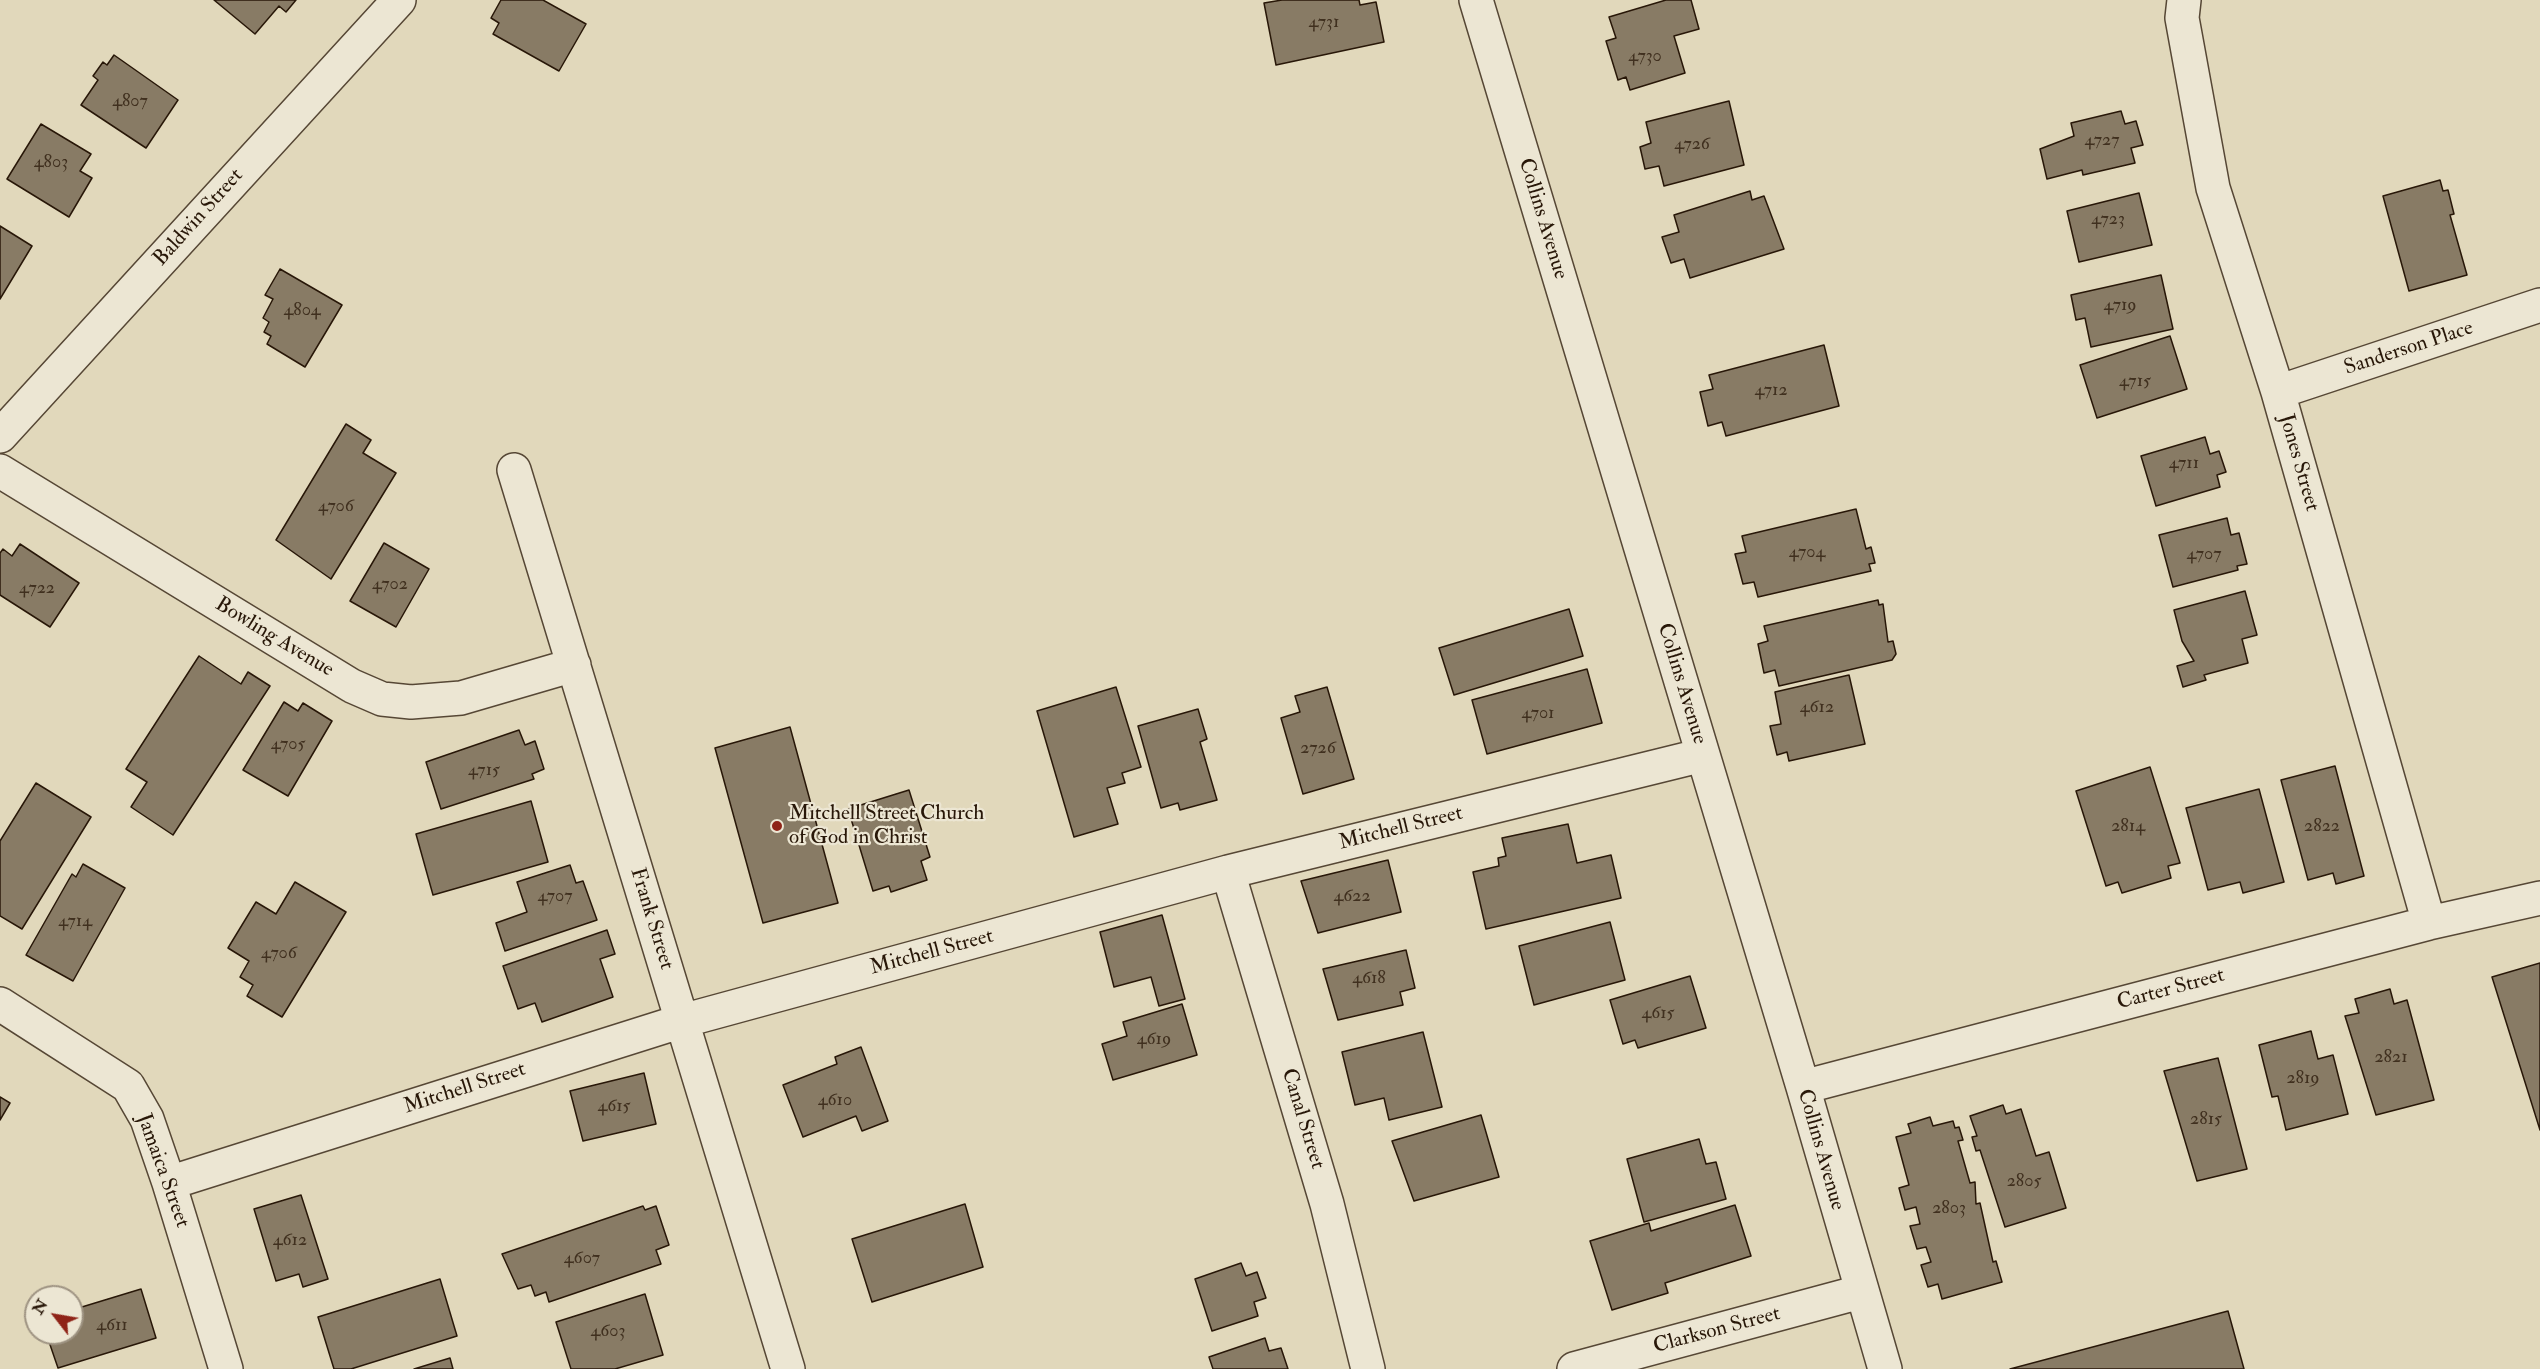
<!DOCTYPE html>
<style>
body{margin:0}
#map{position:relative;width:2540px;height:1369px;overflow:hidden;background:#e1d8bb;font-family:"IM FELL Double Pica",serif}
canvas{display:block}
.north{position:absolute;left:24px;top:1285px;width:60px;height:60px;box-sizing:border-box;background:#ece6d3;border:2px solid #9e9382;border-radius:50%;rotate:301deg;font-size:16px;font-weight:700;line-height:24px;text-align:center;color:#281708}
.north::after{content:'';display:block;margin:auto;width:21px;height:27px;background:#8f2418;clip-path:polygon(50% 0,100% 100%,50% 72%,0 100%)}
</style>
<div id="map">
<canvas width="2540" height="1369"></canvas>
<div class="north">N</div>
</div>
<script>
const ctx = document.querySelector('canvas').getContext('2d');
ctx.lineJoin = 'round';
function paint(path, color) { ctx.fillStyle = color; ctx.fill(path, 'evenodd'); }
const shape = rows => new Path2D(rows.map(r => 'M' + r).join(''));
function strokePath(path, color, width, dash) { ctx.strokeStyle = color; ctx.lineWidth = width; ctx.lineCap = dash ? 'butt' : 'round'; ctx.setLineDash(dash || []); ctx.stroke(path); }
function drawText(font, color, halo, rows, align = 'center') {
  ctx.font = font + ' "IM FELL Double Pica",serif'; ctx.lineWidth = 4.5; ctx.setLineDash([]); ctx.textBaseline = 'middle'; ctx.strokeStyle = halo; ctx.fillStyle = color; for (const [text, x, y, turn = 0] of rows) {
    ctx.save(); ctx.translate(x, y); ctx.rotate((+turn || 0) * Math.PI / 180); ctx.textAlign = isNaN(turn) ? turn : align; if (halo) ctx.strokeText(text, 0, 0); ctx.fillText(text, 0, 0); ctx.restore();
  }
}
const building = shape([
 [214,0,296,0,286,12,279,6,255,34,214,0],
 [501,0,543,0,586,24,559,71,493,34,499,23,491,18,501,0],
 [1282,0,1359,0,1360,5,1376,2,1384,42,1276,65,1264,3,1282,0],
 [1666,0,1691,0,1699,29,1674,36,1685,73,1630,90,1626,77,1618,80,1606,41,1616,38,1609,17,1666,0],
 [114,55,178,100,146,148,81,105,98,80,93,76,103,62,107,65,114,55],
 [1729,101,1744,165,1664,186,1659,166,1645,169,1640,147,1651,143,1646,122,1729,101],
 [2121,111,2125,124,2136,121,2143,145,2131,148,2135,163,2083,175,2082,170,2047,179,2040,149,2074,136,2071,123,2121,111],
 [41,124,91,154,80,171,92,178,69,217,7,179,41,124],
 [2440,180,2443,191,2448,190,2454,214,2450,215,2467,275,2409,291,2383,196,2440,180],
 [1750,191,1752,200,1764,196,1784,249,1690,278,1684,259,1671,263,1662,237,1679,232,1674,215,1750,191],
 [2139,193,2152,245,2079,262,2067,211,2139,193],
 [0,226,32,246,0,299,0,226],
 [280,269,342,305,305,367,267,344,271,336,264,332,269,322,263,318,273,299,265,295,280,269],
 [2161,275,2173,329,2091,347,2085,318,2076,320,2071,295,2161,275],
 [2170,336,2187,389,2097,418,2080,365,2170,336],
 [1824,345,1839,406,1726,436,1722,422,1708,426,1700,392,1713,389,1709,375,1824,345],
 [346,424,371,440,363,453,396,473,331,579,276,540,346,424],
 [2205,437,2210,454,2219,451,2226,472,2217,475,2220,487,2156,506,2141,456,2205,437],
 [1856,509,1866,549,1871,547,1875,563,1869,564,1871,571,1758,597,1754,582,1743,584,1735,554,1746,552,1742,536,1856,509],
 [2227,518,2231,535,2239,533,2247,564,2237,566,2238,570,2173,587,2159,535,2227,518],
 [384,543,429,569,396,627,350,601,384,543],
 [20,544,79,583,50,627,0,595,0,553,3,549,12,556,20,544],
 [2245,591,2257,635,2242,639,2248,663,2204,675,2206,680,2183,687,2177,666,2194,661,2182,641,2174,610,2245,591],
 [1878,600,1879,605,1883,604,1888,642,1893,641,1896,654,1892,660,1779,686,1775,670,1764,673,1758,644,1768,641,1764,626,1878,600],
 [1569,609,1583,656,1454,695,1439,648,1569,609],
 [199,656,241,684,248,672,270,686,173,835,131,807,147,782,126,769,199,656],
 [1587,669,1602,723,1487,754,1472,700,1587,669],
 [1849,675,1865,744,1789,761,1787,752,1777,755,1770,726,1781,724,1775,692,1849,675],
 [1116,687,1141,767,1122,773,1125,783,1107,788,1118,824,1074,837,1037,711,1116,687],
 [1327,687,1354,779,1303,794,1281,718,1300,712,1295,696,1327,687],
 [284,702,298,711,303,703,332,721,288,796,243,770,284,702],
 [1198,709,1207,739,1200,742,1217,800,1180,810,1178,803,1161,808,1138,726,1198,709],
 [790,727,838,903,763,923,715,748,790,727],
 [519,730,525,745,535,741,544,769,532,774,534,779,441,809,426,762,519,730],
 [2335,766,2364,876,2336,884,2333,873,2308,880,2281,780,2335,766],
 [2150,767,2180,863,2168,866,2171,878,2122,893,2118,882,2106,886,2076,791,2150,767],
 [36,783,91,817,22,929,0,916,0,841,36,783],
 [2259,789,2284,882,2243,893,2240,882,2208,890,2186,808,2259,789],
 [909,790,930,857,921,861,927,880,891,892,889,886,873,891,848,809,909,790],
 [531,801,548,862,433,895,416,834,531,801],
 [1568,824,1577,863,1611,855,1621,898,1486,929,1473,872,1499,866,1498,858,1506,856,1502,838,1568,824],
 [1388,860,1401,912,1318,933,1301,881,1388,860],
 [83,864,125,888,73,981,26,955,72,874,76,877,83,864],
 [570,865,576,883,583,881,597,920,505,951,496,923,527,912,517,882,570,865],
 [295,882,346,912,282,1017,247,996,253,985,240,977,249,961,228,948,256,902,276,914,295,882],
 [1162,915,1185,999,1159,1006,1151,977,1114,987,1100,932,1162,915],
 [1610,922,1625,980,1534,1005,1519,946,1610,922],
 [607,930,615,954,600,959,613,997,542,1022,535,1003,518,1009,503,966,607,930],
 [1406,950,1415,988,1400,992,1403,1005,1338,1020,1323,969,1406,950],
 [2540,963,2540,1130,2492,977,2540,963],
 [1690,976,1706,1028,1638,1048,1635,1040,1623,1044,1610,1000,1690,976],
 [2390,989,2394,1004,2407,1000,2434,1100,2376,1115,2345,1016,2359,1013,2355,999,2390,989],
 [1182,1004,1197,1055,1113,1080,1102,1044,1127,1036,1123,1022,1182,1004],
 [2311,1031,2318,1059,2333,1055,2348,1114,2286,1130,2278,1096,2272,1097,2259,1045,2311,1031],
 [1423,1032,1442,1107,1389,1120,1384,1098,1355,1105,1342,1052,1423,1032],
 [861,1047,888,1121,862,1131,856,1116,803,1137,783,1085,837,1064,835,1057,861,1047],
 [2218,1058,2247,1169,2197,1181,2164,1071,2218,1058],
 [644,1073,656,1124,583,1141,570,1091,644,1073],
 [0,1097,10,1103,0,1120,0,1097],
 [2003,1105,2006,1114,2021,1109,2036,1156,2049,1152,2066,1208,2005,1227,1980,1150,1976,1151,1972,1137,1977,1136,1970,1116,2003,1105],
 [1481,1115,1499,1177,1414,1201,1392,1141,1481,1115],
 [1930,1117,1933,1126,1953,1121,1955,1128,1959,1127,1963,1140,1958,1141,1970,1183,1975,1182,1976,1204,1980,1203,1993,1262,1996,1261,2002,1282,1942,1299,1938,1284,1928,1287,1921,1265,1931,1262,1926,1247,1917,1249,1910,1226,1920,1224,1916,1207,1905,1210,1899,1188,1909,1185,1896,1137,1911,1133,1908,1124,1930,1117],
 [1699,1139,1706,1164,1716,1162,1726,1199,1644,1222,1627,1159,1699,1139],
 [301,1195,328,1279,303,1287,299,1274,276,1281,254,1209,301,1195],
 [965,1204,983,1267,872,1302,852,1239,965,1204],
 [1735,1205,1751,1256,1665,1283,1668,1293,1612,1310,1590,1241,1649,1223,1651,1231,1735,1205],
 [643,1206,645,1210,656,1206,669,1245,656,1250,661,1264,549,1302,546,1292,535,1296,531,1285,518,1289,502,1254,643,1206],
 [1241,1263,1246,1276,1257,1272,1266,1298,1254,1302,1258,1316,1212,1331,1195,1279,1241,1263],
 [440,1279,457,1336,351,1369,334,1369,318,1317,440,1279],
 [141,1289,156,1338,58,1368,46,1333,72,1333,72,1310,141,1289],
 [645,1294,663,1355,615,1369,571,1369,556,1322,645,1294],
 [2228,1311,2244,1369,2010,1369,2228,1311],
 [1265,1338,1269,1351,1281,1348,1288,1369,1213,1369,1209,1357,1265,1338],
 [450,1358,453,1369,414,1369,450,1358]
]);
paint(building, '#887b65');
strokePath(building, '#281708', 1.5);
const minor = shape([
 [1476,0,1803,1087,1885,1369],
 [2184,0,2182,18,2213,188,2278,392,2429,923],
 [2278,392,2540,305],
 [0,436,399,0],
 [514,470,788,1369],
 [0,471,352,686,382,699,411,702,461,698,574,665],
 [1228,872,1327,1204,1368,1369],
 [0,1004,128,1086,147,1119,169,1183,226,1369],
 [1803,1087,2429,923,2540,898],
 [169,1183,682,1021,1228,872,1703,755],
 [1574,1369,1860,1292]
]);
strokePath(minor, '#564735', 36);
strokePath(minor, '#ece6d3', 33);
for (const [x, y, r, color] of [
 [777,826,6,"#8f2418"]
]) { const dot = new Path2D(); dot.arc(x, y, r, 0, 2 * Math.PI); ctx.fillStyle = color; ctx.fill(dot); strokePath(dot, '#ece6d3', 2); }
drawText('18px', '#40301f', null, [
 ["4731",1324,23],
 ["4730",1645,57],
 ["4807",130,102],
 ["4727",2102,141],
 ["4726",1692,145],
 ["4803",51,163],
 ["4723",2108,220],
 ["4719",2120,306],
 ["4804",302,311],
 ["4715",2135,382],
 ["4712",1771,391],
 ["4711",2184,464],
 ["4706",336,507],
 ["4704",1807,553],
 ["4707",2204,555],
 ["4702",390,585],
 ["4722",37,589],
 ["4612",1817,708],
 ["4701",1538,714],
 ["4705",288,745],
 ["2726",1318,749],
 ["4715",484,771],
 ["2814",2128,827],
 ["2822",2322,827],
 ["4707",555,897],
 ["4622",1352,897],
 ["4714",75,922],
 ["4706",279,954],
 ["4618",1369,979],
 ["4615",1658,1014],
 ["4619",1154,1040],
 ["2821",2391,1058],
 ["2819",2303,1079],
 ["4610",835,1101],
 ["4615",614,1107],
 ["2815",2206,1120],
 ["2805",2024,1182],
 ["2803",1949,1209],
 ["4612",290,1241],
 ["4607",582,1259],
 ["4611",112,1326],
 ["4603",608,1332]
]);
drawText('21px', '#281708', '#ece6d3', [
 ["Baldwin Street",199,218,-48],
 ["Collins Avenue",1542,219,73],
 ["Sanderson Place",2409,349,-18],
 ["Jones Street",2298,463,74],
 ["Bowling Avenue",274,638,31],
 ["Collins Avenue",1681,684,73],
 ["Mitchell Street",1401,829,-14],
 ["Frank Street",651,919,73],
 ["Mitchell Street",932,953,-15],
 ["Carter Street",2171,990,-15],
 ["Mitchell Street",465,1089,-18],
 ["Canal Street",1302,1119,73],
 ["Collins Avenue",1820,1150,74],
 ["Jamaica Street",162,1171,70],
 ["Clarkson Street",1717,1331,-15]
]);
drawText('21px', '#281708', '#ece6d3', [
 ["Mitchell Street Church",789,814],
 ["of God in Christ",789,838]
], 'left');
</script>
